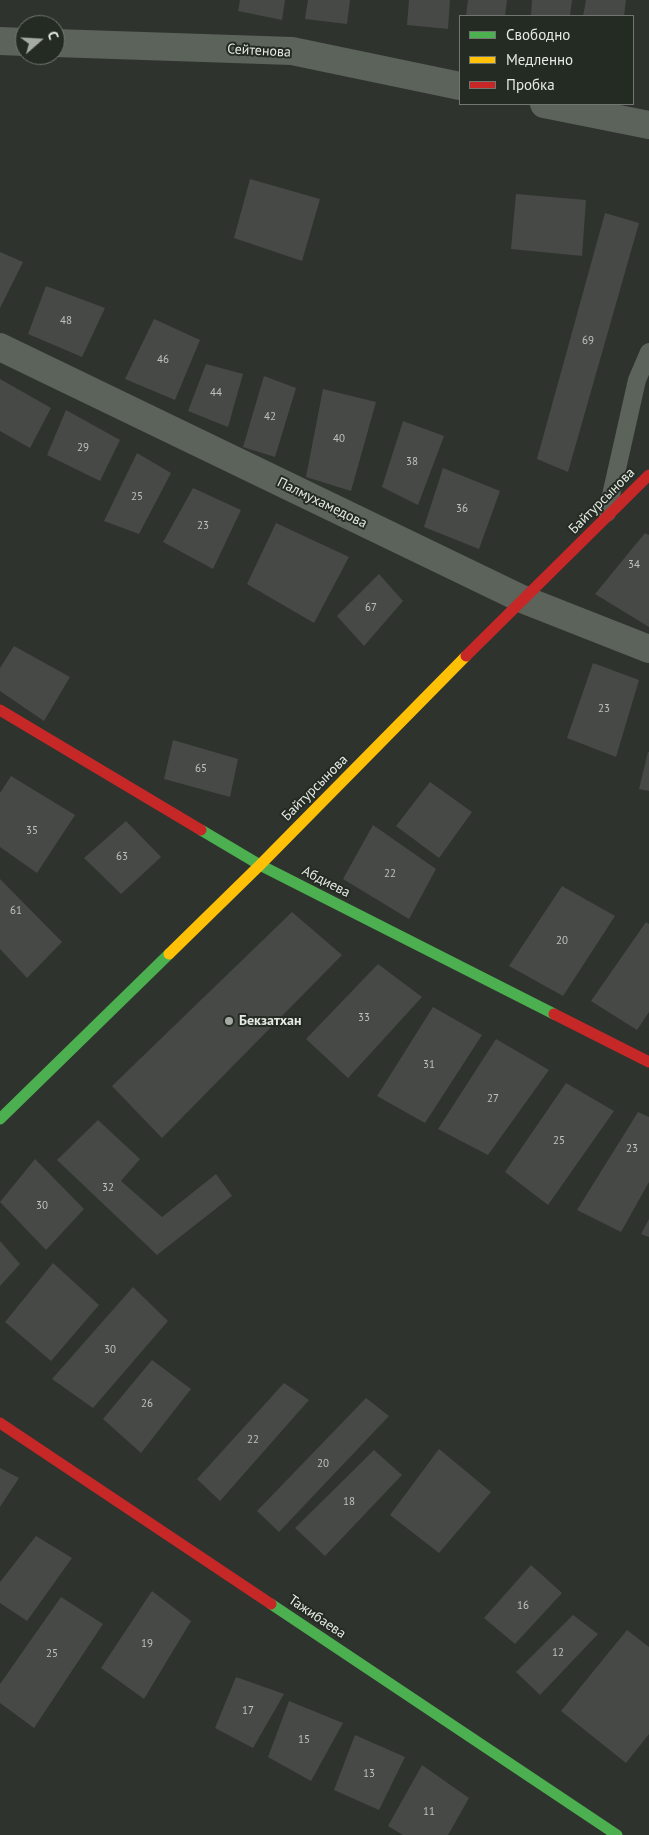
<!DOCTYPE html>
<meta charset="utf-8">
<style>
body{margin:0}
#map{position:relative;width:649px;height:1835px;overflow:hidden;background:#2f332e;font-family:"PT Sans",sans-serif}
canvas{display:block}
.legend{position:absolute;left:459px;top:15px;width:175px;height:90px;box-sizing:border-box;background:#242b22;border:1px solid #717770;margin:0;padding:6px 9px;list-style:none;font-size:15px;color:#e5eae4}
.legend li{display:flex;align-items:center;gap:10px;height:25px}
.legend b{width:25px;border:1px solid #717770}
.north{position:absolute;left:15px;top:15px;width:50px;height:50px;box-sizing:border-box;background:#242b22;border:1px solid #717770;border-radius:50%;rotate:71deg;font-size:14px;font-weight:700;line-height:20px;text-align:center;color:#e5eae4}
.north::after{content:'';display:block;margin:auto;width:18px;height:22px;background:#a5aaa4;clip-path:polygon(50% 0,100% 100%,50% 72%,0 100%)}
</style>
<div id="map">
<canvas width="649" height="1835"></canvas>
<ul class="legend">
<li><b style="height:6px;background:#4caf50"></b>Свободно</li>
<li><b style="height:6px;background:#ffc107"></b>Медленно</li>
<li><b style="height:6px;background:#c62828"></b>Пробка</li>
</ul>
<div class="north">С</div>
</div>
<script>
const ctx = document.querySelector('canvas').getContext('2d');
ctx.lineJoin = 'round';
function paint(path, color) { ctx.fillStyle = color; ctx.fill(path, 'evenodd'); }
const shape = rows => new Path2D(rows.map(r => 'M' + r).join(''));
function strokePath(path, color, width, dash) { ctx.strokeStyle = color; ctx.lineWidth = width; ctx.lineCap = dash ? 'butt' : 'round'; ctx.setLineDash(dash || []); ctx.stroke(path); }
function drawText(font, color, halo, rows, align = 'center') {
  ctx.font = font + ' "PT Sans",sans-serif'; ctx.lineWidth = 4; ctx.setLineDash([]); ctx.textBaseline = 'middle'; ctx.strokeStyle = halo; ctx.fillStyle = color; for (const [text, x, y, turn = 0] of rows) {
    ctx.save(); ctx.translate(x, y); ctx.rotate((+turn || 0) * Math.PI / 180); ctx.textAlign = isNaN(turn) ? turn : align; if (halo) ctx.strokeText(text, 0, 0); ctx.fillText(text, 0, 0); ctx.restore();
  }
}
paint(shape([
 [240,0,285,0,282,20,238,11],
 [308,0,350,0,347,24,305,19],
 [409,0,450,0,448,29,407,25],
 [468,0,507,0,505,16,466,16],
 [532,0,572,0,570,16,531,16],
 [586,0,626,0,624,16,583,16],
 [250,179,320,199,302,261,234,238],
 [516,194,586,200,582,256,511,249],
 [605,213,639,223,568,472,537,459],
 [0,252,23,262,0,308],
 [46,286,105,308,82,357,28,334],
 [154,319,200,340,175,400,125,379],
 [206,364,243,374,228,427,188,411],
 [264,376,296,388,275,457,243,447],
 [0,379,51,408,30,448,0,431],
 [323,389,376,402,351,491,306,477],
 [66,410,120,440,100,481,47,455],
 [403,421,444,436,418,505,382,487],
 [137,453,171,473,139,534,104,521],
 [443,468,500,491,479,549,424,527],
 [193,488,241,510,213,569,163,542],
 [276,523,349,557,314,623,247,584],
 [645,533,649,535,649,627,595,594],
 [379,574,403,601,364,646,337,616],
 [14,646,70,677,44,721,0,691,0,668],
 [593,663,639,680,616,757,567,738],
 [173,740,238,759,230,797,164,779],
 [648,752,649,752,649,791,639,789],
 [11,776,75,815,37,873,0,847,0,793],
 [430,782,472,812,439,858,396,826],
 [126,821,161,857,121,894,84,858],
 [373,825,436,869,409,919,343,879],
 [0,879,62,942,27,978,0,949],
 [562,886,615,916,563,996,509,966],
 [292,912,342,955,162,1138,112,1086],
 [646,922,649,924,649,1012,637,1030,591,1001],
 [378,964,422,997,348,1078,306,1039],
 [433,1007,482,1035,425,1123,377,1096],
 [496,1039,549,1070,488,1155,438,1129],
 [566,1083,614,1111,548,1205,505,1172],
 [638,1112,649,1117,649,1182,621,1232,577,1210],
 [98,1120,140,1159,121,1181,162,1217,216,1174,232,1196,157,1255,57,1160],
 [35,1159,84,1209,46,1250,0,1202],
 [649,1219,649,1237,641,1234],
 [0,1241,20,1264,0,1286],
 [53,1263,99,1305,51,1361,5,1322],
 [133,1287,168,1321,93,1408,52,1379],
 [152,1360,191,1389,141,1453,103,1419],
 [284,1383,309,1400,220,1501,197,1479],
 [366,1398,389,1416,279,1532,257,1511],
 [439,1449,491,1492,439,1553,390,1515],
 [374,1450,402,1475,325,1556,295,1528],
 [0,1468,19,1478,0,1507],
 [36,1536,72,1558,27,1621,0,1603,0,1582],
 [531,1565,562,1593,515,1644,484,1618],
 [152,1591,191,1621,144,1699,101,1668],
 [61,1597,103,1624,34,1728,0,1703,0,1684],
 [573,1615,598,1634,540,1695,516,1672],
 [627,1630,649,1647,649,1734,626,1763,561,1711],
 [236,1677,284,1694,253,1748,215,1728],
 [289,1701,343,1723,311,1781,268,1757],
 [355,1735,405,1757,379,1810,334,1790],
 [422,1765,469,1798,448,1835,403,1835,388,1826]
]), '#464945');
strokePath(shape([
 [607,513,637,380,649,352]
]), '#5b635a', 18);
strokePath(shape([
 [0,41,25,42],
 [55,43,292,51,460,86],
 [544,104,649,125],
 [0,347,522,599,649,649]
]), '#5b635a', 28);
strokePath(shape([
 [201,830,260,865,554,1014],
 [0,1119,169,954],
 [271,1604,617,1835]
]), '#4caf50', 11);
strokePath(shape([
 [169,954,260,865,466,656]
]), '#ffc107', 11);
strokePath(shape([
 [466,656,649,475],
 [0,710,201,830],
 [554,1014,649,1062],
 [0,1423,271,1604]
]), '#c62828', 11);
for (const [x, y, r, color] of [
 [229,1021,5,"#a5aaa4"]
]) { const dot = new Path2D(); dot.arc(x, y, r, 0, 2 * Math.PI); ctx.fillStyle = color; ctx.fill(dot); strokePath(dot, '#242b22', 2); }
drawText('11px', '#bdc2bc', null, [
 ["48",66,321],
 ["69",588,341],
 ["46",163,360],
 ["44",216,393],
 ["42",270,417],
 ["40",339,439],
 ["29",83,448],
 ["38",412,462],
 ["25",137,497],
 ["36",462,509],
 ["23",203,526],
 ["34",634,565],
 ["67",371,608],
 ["23",604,709],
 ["65",201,769],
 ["35",32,831],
 ["63",122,857],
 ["22",390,874],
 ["61",16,911],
 ["20",562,941],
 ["33",364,1018],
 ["31",429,1065],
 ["27",493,1099],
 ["25",559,1141],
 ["23",632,1149],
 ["32",108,1188],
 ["30",42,1206],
 ["30",110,1350],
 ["26",147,1404],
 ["22",253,1440],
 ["20",323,1464],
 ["18",349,1502],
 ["16",523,1606],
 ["19",147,1644],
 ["12",558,1653],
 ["25",52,1654],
 ["17",248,1711],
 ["15",304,1740],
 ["13",369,1774],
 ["11",429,1812]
]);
drawText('14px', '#e5eae4', '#242b22', [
 ["Сейтенова",259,51,3],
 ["Байтурсынова",602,501,-45],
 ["Палмухамедова",322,503,26],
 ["Байтурсынова",315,788,-45],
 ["Абдиева",326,882,27],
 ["Тажибаева",317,1617,34]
]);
drawText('bold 14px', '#e5eae4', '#242b22', [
 ["Бекзатхан",239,1021]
], 'left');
</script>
